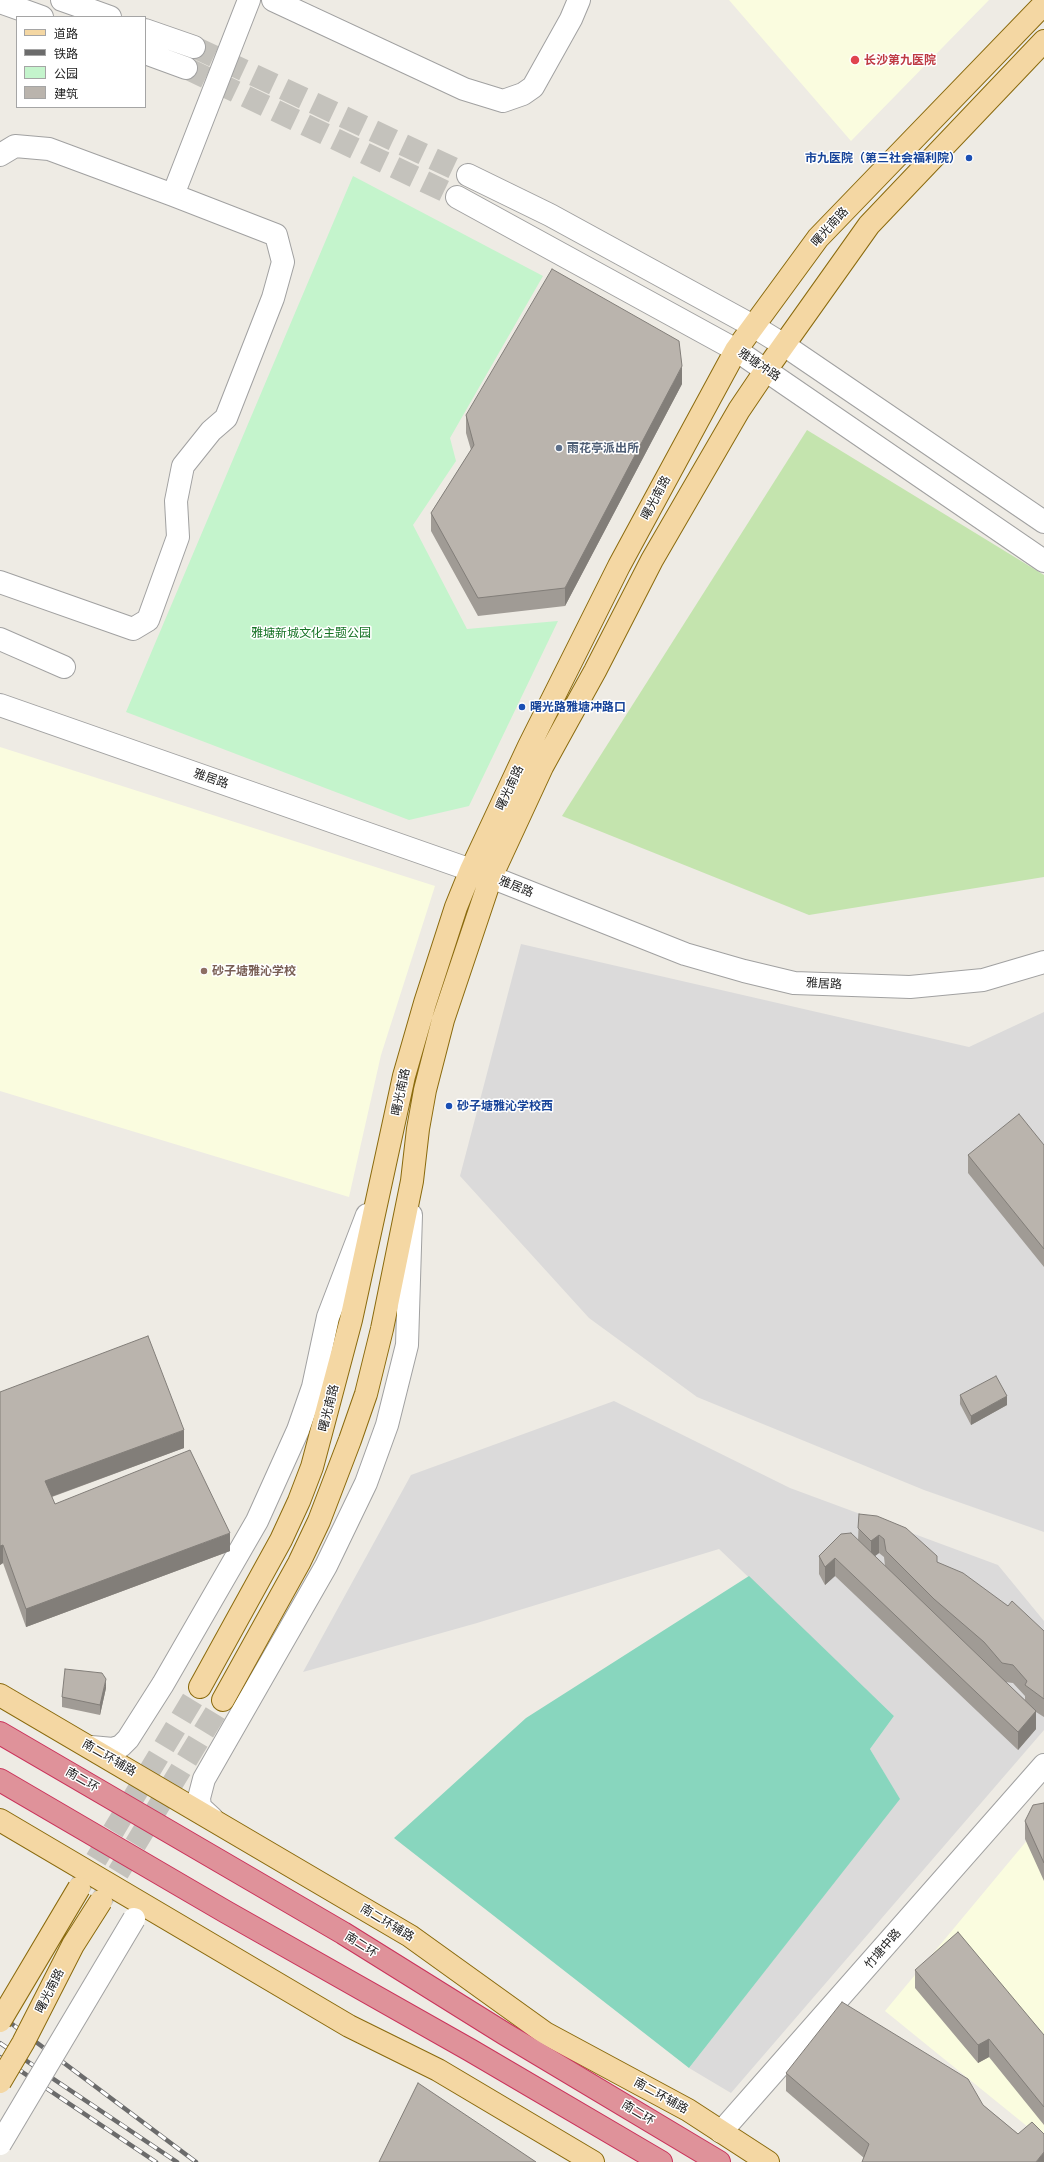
<!DOCTYPE html>
<meta charset="utf-8">
<style>
body{margin:0}
#map{position:relative;width:1044px;height:2162px;overflow:hidden;background:#eeebe4;font-family:Figtree,"Noto Sans SC",sans-serif}
canvas{display:block}
.legend{position:absolute;left:16px;top:16px;width:130px;height:92px;box-sizing:border-box;background:#fff;border:1px solid #a5a5a5;margin:0;padding:5px 7px;list-style:none;font-size:12px;color:#1d1d1d}
.legend li{display:flex;align-items:center;gap:8px;height:20px}
.legend b{width:20px;border:1px solid #a5a5a5}
</style>
<div id="map">
<canvas width="1044" height="2162"></canvas>
<ul class="legend">
<li><b style="height:5px;background:#f4d7a3"></b>道路</li>
<li><b style="height:5px;background:#6b6b6b"></b>铁路</li>
<li><b style="height:11px;background:#c4f4cc"></b>公园</li>
<li><b style="height:11px;background:#bab4ad"></b>建筑</li>
</ul>
</div>
<script>
const ctx = document.querySelector('canvas').getContext('2d');
ctx.lineJoin = 'round';
function paint(path, color) { ctx.fillStyle = color; ctx.fill(path, 'evenodd'); }
const shape = rows => new Path2D(rows.map(r => 'M' + r).join(''));
function strokePath(path, color, width, dash) { ctx.strokeStyle = color; ctx.lineWidth = width; ctx.lineCap = dash ? 'butt' : 'round'; ctx.setLineDash(dash || []); ctx.stroke(path); }
function drawText(font, color, halo, rows, align = 'center') {
  ctx.font = font + ' Figtree,"Noto Sans SC",sans-serif'; ctx.lineWidth = 3; ctx.setLineDash([]); ctx.textBaseline = 'middle'; ctx.strokeStyle = halo; ctx.fillStyle = color; for (const [text, x, y, turn = 0] of rows) {
    ctx.save(); ctx.translate(x, y); ctx.rotate((+turn || 0) * Math.PI / 180); ctx.textAlign = isNaN(turn) ? turn : align; if (halo) ctx.strokeText(text, 0, 0); ctx.fillText(text, 0, 0); ctx.restore();
  }
}
paint(shape([
 [521,944,969,1047,1044,1012,1044,1532,924,1490,697,1397,589,1318,460,1176],
 [614,1401,790,1488,998,1565,1044,1621,1044,1730,731,2093,689,2068,899,1799,870,1749,894,1716,719,1549,477,1623,303,1672,411,1475]
]), '#dbdada');
paint(shape([
 [729,0,989,0,851,141],
 [0,747,435,886,381,1055,349,1197,0,1091],
 [1044,1820,1044,2140,885,2011]
]), '#fafcdf');
paint(shape([
 [807,430,1044,575,1044,877,809,915,562,816]
]), '#c4e4ae');
paint(shape([
 [353,176,543,276,450,438,456,461,413,525,467,629,558,621,469,806,409,820,126,712]
]), '#c4f4cc');
paint(shape([
 [749,1576,894,1716,870,1749,900,1799,689,2068,394,1838,526,1718]
]), '#88d6be');
strokePath(shape([
 [194,47,468,175],
 [186,68,457,197]
]), '#c4c2bc', 22, [22, 11]);
strokePath(shape([
 [79,1888,200,1687],
 [101,1901,223,1700]
]), '#c4c2bc', 22, [22, 11]);
const minor = shape([
 [62,0,110,17],
 [273,0,464,89,503,101,523,94,533,87,571,19,579,0],
 [0,2,42,17],
 [145,30,194,47],
 [145,53,186,68],
 [0,155,15,146,49,149,173,195,276,235,283,262,273,298,226,418,211,431,183,466,176,501,178,537,148,620,133,629,0,582],
 [468,175,550,215,753,326,784,345,1044,522],
 [173,195,249,0],
 [457,197,736,350,1044,561],
 [0,639,64,667],
 [0,705,491,877,685,954,744,971,794,983,910,987,983,980,1044,962],
 [91,1747,113,1749,121,1746,128,1739,163,1684,257,1521,298,1430,313,1387,328,1317,367,1215],
 [212,1818,200,1807,199,1798,204,1779,326,1566,366,1483,387,1425,407,1345,411,1215],
 [721,2132,1044,1765]
]);
const major = shape([
 [200,1687,281,1540,299,1501,312,1467,351,1320,404,1076,425,1003,456,907,471,870,529,746,619,566,736,350,818,238,1044,4],
 [0,1695,410,1936,545,2033,688,2110,768,2162],
 [223,1700,299,1563,319,1521,350,1440,366,1394,382,1329,412,1181,418,1129,425,1090,443,1020,491,877,542,767,595,671,652,560,739,410,766,370,869,225,1044,41],
 [0,1820,349,2026,438,2070,593,2162]
]);
const highway = shape([
 [0,1733,343,1933,505,2034,719,2162],
 [0,1780,226,1912,470,2050,661,2162]
]);
strokePath(minor, '#a1a1a1', 24);
strokePath(major, '#8a6a0d', 24);
strokePath(highway, '#ca335b', 24);
strokePath(minor, '#fff', 22);
strokePath(major, '#f4d7a3', 22);
strokePath(highway, '#df929a', 22);
const rail = shape([
 [0,2015,196,2162],
 [0,2043,177,2162],
 [0,2057,156,2162]
]);
strokePath(rail, '#6b6b6b', 4.5);
strokePath(rail, '#fff', 3, [9]);
const minorBridge = shape([
 [0,2144,134,1919]
]);
const majorBridge = shape([
 [0,2021,79,1888],
 [0,2082,23,2043,73,1945,101,1901]
]);
strokePath(minorBridge, '#a1a1a1', 24, []);
strokePath(majorBridge, '#8a6a0d', 24, []);
strokePath(minorBridge, '#fff', 22);
strokePath(majorBridge, '#f4d7a3', 22);
paint(shape([
 [682,384,565,606,478,616,431,531,431,513,471,450,466,433,466,415],
 [1044,1145,1044,1267,968,1173,968,1155],
 [0,1392,184,1448,52,1497,55,1504,230,1551,26,1627,3,1563,0,1565],
 [960,1395,1007,1405,971,1425,960,1404],
 [859,1514,1008,1606,1044,1631,1044,1717,1036,1712,1036,1729,1018,1750,835,1576,825,1585,819,1574,819,1556,858,1541],
 [879,1553,884,1557,885,1566,875,1556],
 [1005,1682,1013,1683,1025,1696,1025,1700],
 [106,1688,100,1715,62,1707,62,1697],
 [1044,1803,1044,1881,1025,1839,1025,1821],
 [915,1970,1044,2035,1044,2125,989,2057,978,2063,915,1988],
 [786,2073,983,2105,1018,2134,1044,2134,864,2158,786,2091]
]), '#a09b95');
paint(shape([
 [682,366,682,384,565,606,565,588],
 [1007,1396,1007,1405,971,1425,971,1416],
 [184,1430,184,1448,45,1499,45,1481],
 [230,1533,230,1551,26,1627,26,1609],
 [879,1535,879,1553,871,1559,871,1541],
 [3,1545,3,1563,0,1565,0,1546],
 [835,1558,835,1576,825,1585,825,1567],
 [106,1679,106,1688,100,1715,100,1705],
 [1036,1711,1036,1729,1018,1750,1018,1732],
 [989,2039,989,2057,978,2063,978,2045],
 [1044,2152,1044,2162,1036,2162]
]), '#827e79');
const building = shape([
 [552,269,679,341,682,366,565,588,478,598,431,513,474,445,466,415,552,269],
 [1019,1114,1044,1145,1044,1249,968,1155,1019,1114],
 [148,1336,184,1430,45,1481,55,1504,190,1450,230,1533,26,1609,3,1545,0,1546,0,1392,148,1336],
 [996,1376,1007,1396,971,1416,960,1395,996,1376],
 [859,1514,877,1516,906,1528,937,1556,937,1562,963,1573,1008,1606,1012,1601,1044,1631,1044,1699,1025,1685,1027,1681,1013,1665,1002,1663,984,1642,934,1599,886,1551,884,1539,879,1535,871,1541,858,1528,859,1514],
 [851,1533,1036,1711,1018,1732,835,1558,825,1567,819,1556,841,1534,851,1533],
 [65,1669,102,1673,106,1679,100,1705,62,1697,65,1669],
 [1044,1803,1044,1863,1025,1821,1033,1805,1044,1803],
 [958,1932,1044,2035,1044,2107,989,2039,978,2045,915,1970,958,1932],
 [842,2002,968,2079,983,2105,1018,2134,1032,2122,1044,2134,1044,2152,1036,2162,862,2162,869,2144,786,2073,842,2002],
 [418,2083,536,2162,379,2162,418,2083]
]);
paint(building, '#bab4ad');
strokePath(building, '#827e79', 1);
for (const [x, y, r, color] of [
 [855,60,5,"#e0444e"],
 [969,158,4,"#1a4fb4"],
 [559,448,4,"#5c6f8a"],
 [522,707,4,"#1a4fb4"],
 [204,971,4,"#8d6e63"],
 [449,1106,4,"#1a4fb4"]
]) { const dot = new Path2D(); dot.arc(x, y, r, 0, 2 * Math.PI); ctx.fillStyle = color; ctx.fill(dot); strokePath(dot, '#fff', 1.5); }
drawText('bold 12px', '#be3a42', '#fff', [
 ["长沙第九医院",864,60]
], 'left');
drawText('bold 12px', '#164399', '#fff', [
 ["市九医院（第三社会福利院）",961,158,"right"],
 ["曙光路雅塘冲路口",530,707],
 ["砂子塘雅沁学校西",457,1106]
], 'left');
drawText('12px', '#1d1d1d', '#fff', [
 ["曙光南路",830,227,-48],
 ["雅塘冲路",759,365,34],
 ["曙光南路",656,498,-62],
 ["雅居路",211,779,19],
 ["曙光南路",510,788,-65],
 ["雅居路",516,887,21],
 ["雅居路",824,984,3],
 ["曙光南路",401,1092,-78],
 ["曙光南路",329,1408,-76],
 ["南二环辅路",109,1758,30],
 ["南二环",82,1780,30],
 ["南二环辅路",387,1923,31],
 ["南二环",361,1945,32],
 ["竹塘中路",883,1949,-49],
 ["曙光南路",50,1991,-63],
 ["南二环辅路",661,2096,29],
 ["南二环",638,2113,31]
]);
drawText('bold 12px', '#4e5e75', '#fff', [
 ["雨花亭派出所",567,448]
], 'left');
drawText('12px', '#157224', '#fff', [
 ["雅塘新城文化主题公园",311,633]
]);
drawText('bold 12px', '#785e54', '#fff', [
 ["砂子塘雅沁学校",212,971]
], 'left');
</script>
